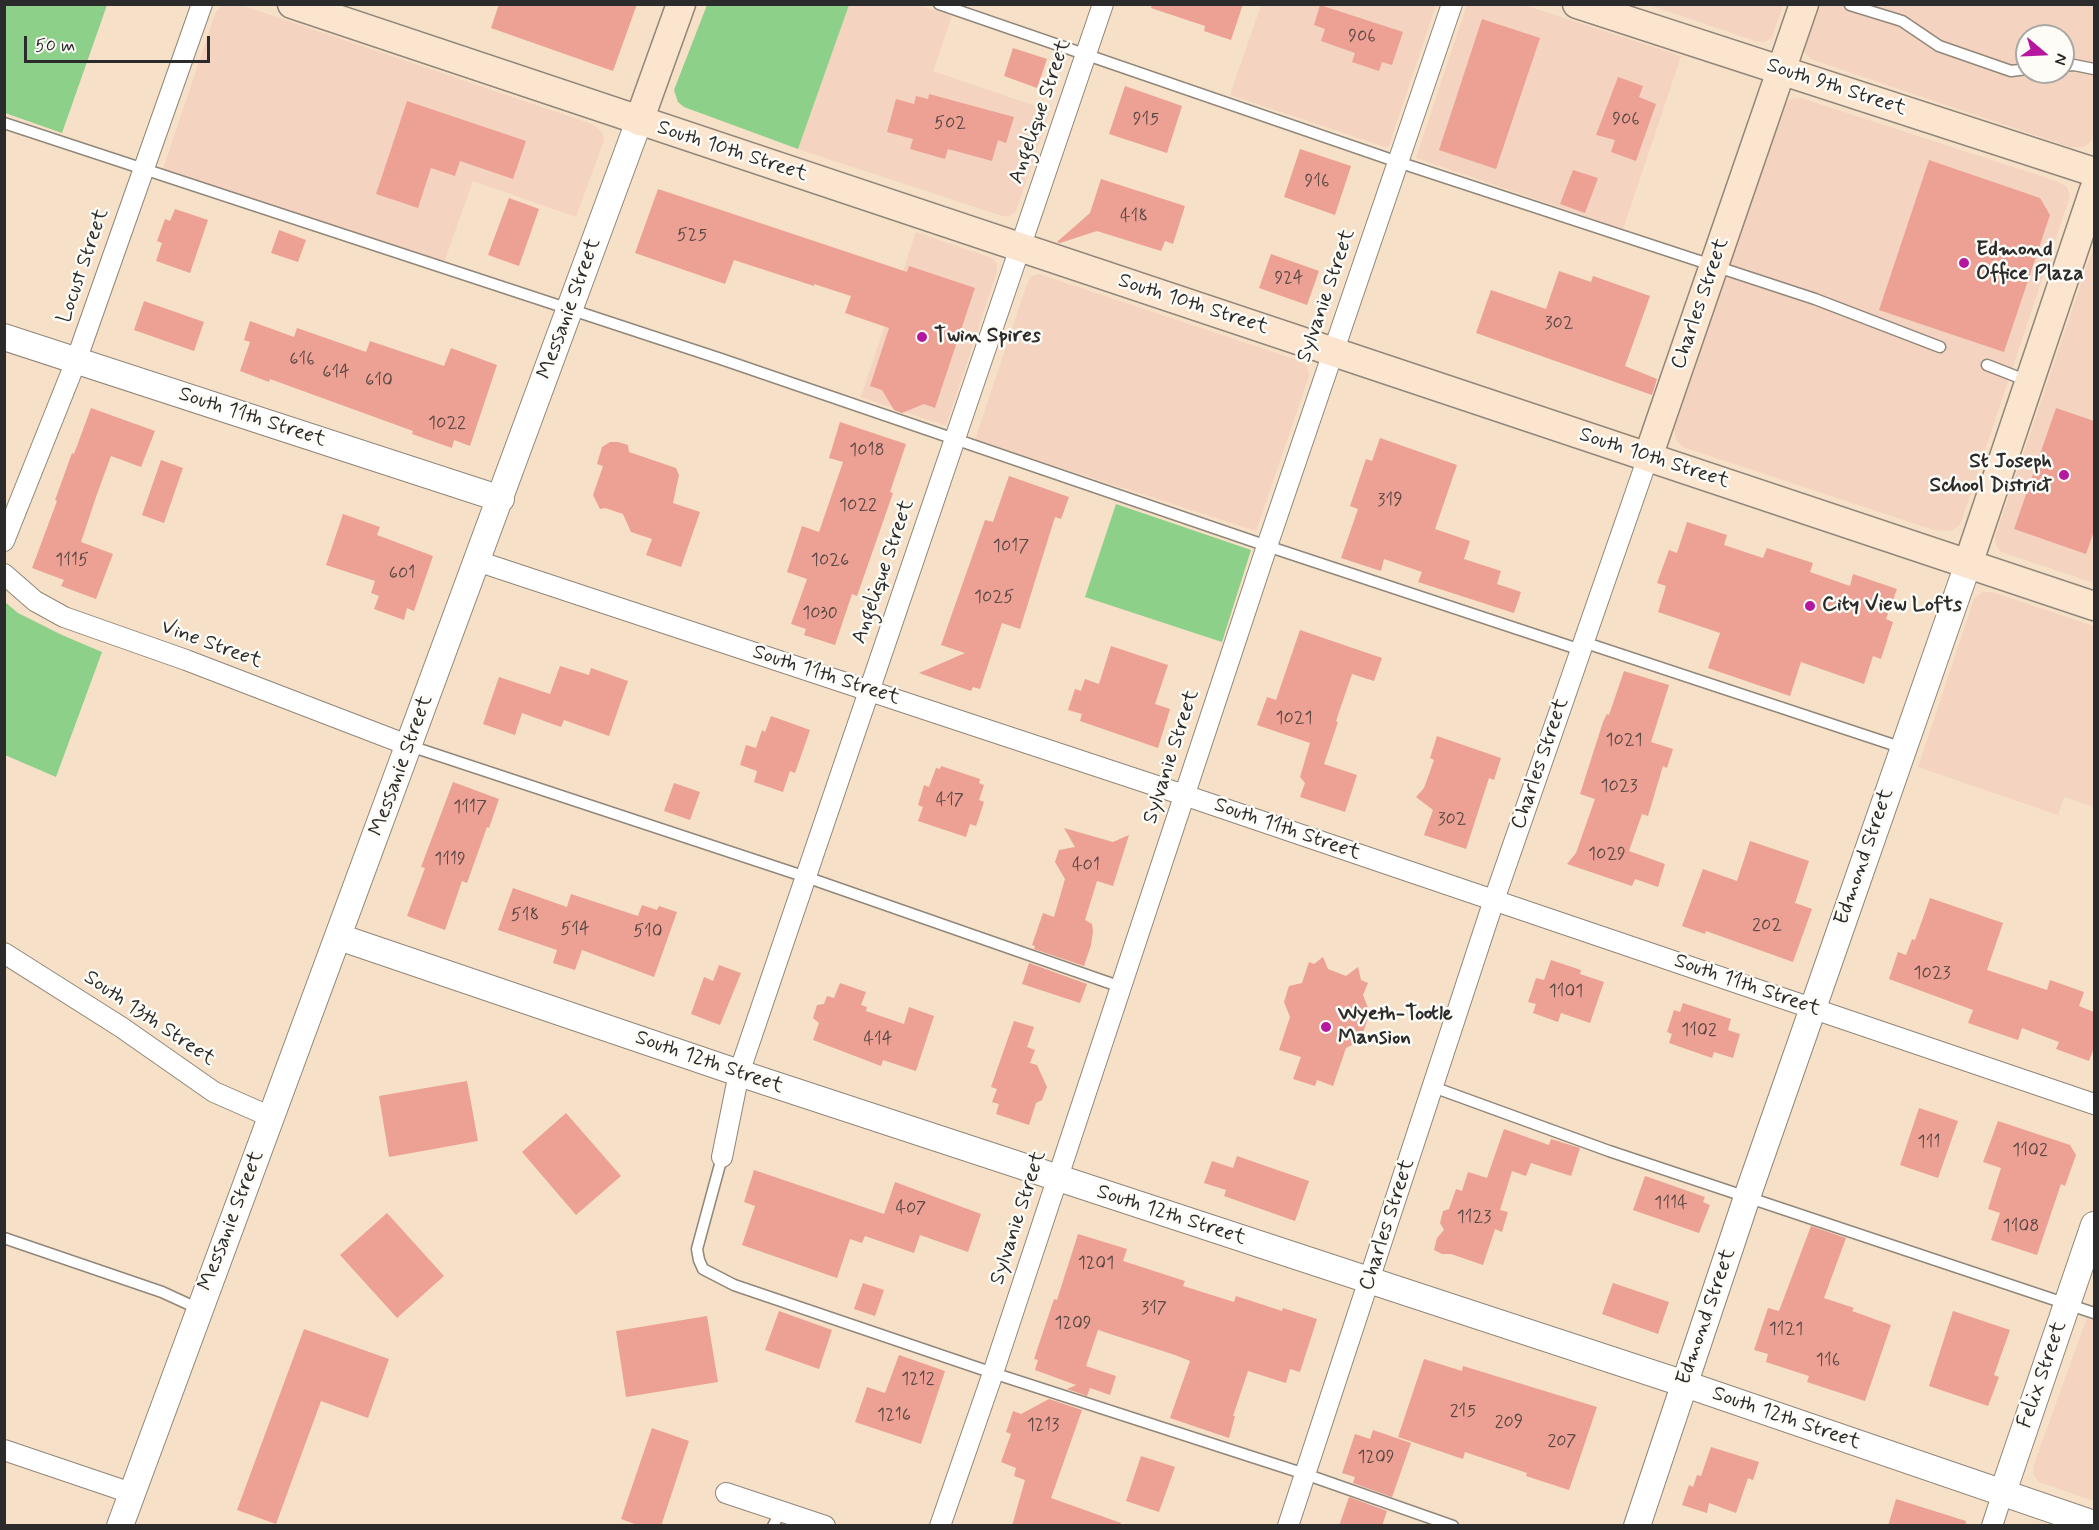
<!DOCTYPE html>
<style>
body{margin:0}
#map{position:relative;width:2099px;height:1530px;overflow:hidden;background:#f6e0c7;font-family:Mynerve,sans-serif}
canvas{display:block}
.frame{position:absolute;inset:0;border:6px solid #2b2b2b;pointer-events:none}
.north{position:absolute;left:2015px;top:24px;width:60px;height:60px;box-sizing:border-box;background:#fdfcf7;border:2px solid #a9a8a5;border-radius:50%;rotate:109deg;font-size:16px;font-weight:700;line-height:24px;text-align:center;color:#2b2b2b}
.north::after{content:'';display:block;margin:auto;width:21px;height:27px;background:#b5179e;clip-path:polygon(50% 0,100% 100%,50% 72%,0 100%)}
.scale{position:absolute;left:24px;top:36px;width:186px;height:27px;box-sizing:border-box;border:3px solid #2b2b2b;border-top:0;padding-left:8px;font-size:18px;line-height:21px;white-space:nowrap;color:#2b2b2b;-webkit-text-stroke:4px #fdfcf7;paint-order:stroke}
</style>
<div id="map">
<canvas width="2099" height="1530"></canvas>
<div class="frame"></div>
<div class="north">N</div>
<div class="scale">50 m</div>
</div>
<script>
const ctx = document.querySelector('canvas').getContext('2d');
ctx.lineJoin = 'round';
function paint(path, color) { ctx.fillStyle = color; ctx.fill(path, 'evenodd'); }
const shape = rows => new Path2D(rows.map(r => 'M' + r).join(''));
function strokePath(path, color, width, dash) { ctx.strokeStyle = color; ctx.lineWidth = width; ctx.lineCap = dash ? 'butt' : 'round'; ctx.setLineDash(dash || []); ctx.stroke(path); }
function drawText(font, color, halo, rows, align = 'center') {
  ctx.font = font + ' Mynerve,sans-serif'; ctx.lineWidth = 5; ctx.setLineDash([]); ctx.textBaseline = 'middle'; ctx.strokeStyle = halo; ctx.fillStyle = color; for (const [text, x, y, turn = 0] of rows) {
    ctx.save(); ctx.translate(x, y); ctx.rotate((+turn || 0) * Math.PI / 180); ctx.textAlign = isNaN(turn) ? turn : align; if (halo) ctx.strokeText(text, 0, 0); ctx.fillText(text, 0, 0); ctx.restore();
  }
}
paint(shape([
 [222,5,241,5,592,124,602,132,604,140,576,217,473,181,443,265,163,169,215,14],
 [849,5,917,5,952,16,933,71,1050,111,1016,211,1009,217,999,215,798,149],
 [1261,5,1436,5,1388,148,1230,95],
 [1467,5,1524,5,1681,56,1623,229,1416,158],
 [1649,5,1783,5,1772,37,1765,42,1755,41],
 [1815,5,2094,5,2094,131,2092,140,2084,147,2070,147,1813,60,1805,53,1803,41],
 [2027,36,2063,36,2063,72,2027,72],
 [1801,98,2056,181,2067,187,2070,196,1960,525,1951,531,1934,530,1683,447,1677,441,1674,430,1783,106,1790,99],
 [916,232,992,258,997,263,997,272,946,426,861,397],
 [2094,245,2094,583,2001,552,1996,545,1995,537],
 [1039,274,1297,360,1307,366,1309,376,1256,531,975,440,1026,287,1031,276],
 [1982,592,1992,592,2094,626,2094,807,2064,797,2058,815,1918,767,1974,599],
 [2087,1318,2094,1320,2094,1501,2039,1482,2033,1474,2034,1464]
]), '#f4d3c1');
paint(shape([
 [5,4,107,5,62,133,5,113],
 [707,5,849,5,798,149,684,107,678,102,674,90],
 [1116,504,1251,550,1222,642,1085,597],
 [5,602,18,613,62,635,102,652,56,777,5,755]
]), '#8cd089');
paint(shape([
 [499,4,637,4,613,71,491,28],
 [1152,4,1243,4,1231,40,1204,31,1205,26,1151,8],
 [1320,5,1403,32,1392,65,1382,62,1379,71,1352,62,1355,53,1321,41,1325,29,1314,25],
 [1482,19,1540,38,1496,169,1439,150],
 [1013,48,1047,59,1037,88,1004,76],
 [1618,77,1643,86,1639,97,1656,104,1636,161,1611,152,1615,140,1596,135],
 [1125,86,1182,106,1167,153,1109,134],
 [929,94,1014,117,1006,143,998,140,992,161,948,149,945,159,910,149,913,139,887,132,896,99,914,104,916,96,928,99],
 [407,101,526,141,513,179,460,161,455,176,431,168,418,208,376,194],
 [1300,149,1351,166,1335,215,1284,197],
 [1929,160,2040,198,2050,215,2004,352,1879,310],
 [1573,170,1598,178,1585,213,1560,204],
 [1101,179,1185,206,1173,244,1165,241,1161,251,1097,231,1060,243,1057,242,1090,213],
 [658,189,907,272,909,266,975,288,935,408,924,404,902,413,894,410,882,390,870,386,889,328,845,313,851,296,814,284,814,286,734,260,725,284,635,253],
 [509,198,539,209,519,266,488,255],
 [175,209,208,220,190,273,156,261,162,243,157,241,165,219,170,221],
 [279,230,306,240,298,262,271,253],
 [1271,254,1319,271,1307,305,1259,288],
 [1559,271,1591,282,1593,276,1650,296,1625,366,1657,379,1652,395,1476,333,1491,290,1546,309],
 [144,301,204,322,194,351,134,330],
 [250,321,294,337,297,328,366,352,370,341,444,366,451,348,497,365,470,446,454,440,452,448,412,434,413,431,270,379,269,382,240,371,250,342,244,340],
 [91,408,155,431,141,467,111,456,97,494,81,542,113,554,96,599,61,586,64,580,32,568,57,501,55,500,63,478,72,453,74,454],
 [2056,408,2094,421,2094,531,2086,554,2014,529],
 [840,422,906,444,890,492,893,493,857,596,852,594,835,645,804,635,806,629,791,624,807,579,787,572,802,526,819,532,843,462,829,458],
 [1380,438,1457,465,1435,529,1470,541,1464,559,1501,571,1497,584,1521,592,1514,613,1418,582,1422,572,1384,559,1381,571,1341,558,1358,509,1350,506,1366,459,1372,461],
 [610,442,618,442,628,445,629,452,676,468,679,475,673,503,700,512,681,567,646,555,652,539,631,532,623,514,605,508,600,509,593,495,603,466,597,464,602,447],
 [161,460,183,468,164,523,142,515],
 [1009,476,1069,497,1061,519,1055,517,1020,629,1002,623,980,689,973,687,971,691,919,673,965,653,941,645,985,520,993,522],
 [343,514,380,527,377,535,433,556,414,611,407,608,404,620,374,609,379,596,371,593,375,581,326,565],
 [1687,522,1727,535,1724,545,1763,558,1767,548,1813,563,1810,572,1850,586,1853,574,1897,589,1886,619,1893,622,1881,659,1873,656,1864,684,1801,662,1790,696,1708,668,1720,633,1658,612,1666,586,1657,583,1669,550,1677,553],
 [1300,630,1382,658,1374,681,1352,674,1336,721,1338,722,1324,764,1357,775,1345,812,1300,797,1305,783,1300,777,1310,743,1257,725,1267,697,1276,700],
 [1111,646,1168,665,1155,704,1170,709,1158,748,1080,721,1082,714,1068,710,1075,689,1081,691,1085,679,1099,684],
 [560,666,589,675,591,668,628,681,609,736,564,720,561,727,522,713,515,735,483,724,499,677,550,694],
 [1624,671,1669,685,1651,742,1673,749,1667,768,1663,766,1648,816,1642,814,1629,851,1665,864,1658,887,1635,879,1632,886,1567,864,1576,853,1595,799,1580,794,1603,722,1607,714,1609,715],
 [771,716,810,730,795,773,790,771,783,792,754,782,757,771,740,765,746,745,756,748,762,730,765,732],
 [1437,736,1501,758,1494,780,1489,778,1466,849,1424,835,1433,810,1416,797,1424,788,1434,760,1430,758],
 [941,766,980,779,979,783,984,785,979,800,984,802,976,826,970,824,966,837,918,821,923,807,918,805,924,785,929,787,936,768,940,769],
 [453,782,499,799,489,828,487,827,467,883,462,881,445,930,407,916,425,868,421,867],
 [674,783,700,792,690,820,664,811],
 [1064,828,1113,842,1129,835,1113,886,1097,881,1085,920,1092,924,1093,931,1091,945,1084,966,1034,949,1035,946,1032,945,1043,913,1054,917,1065,879,1055,862,1059,850,1075,847],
 [1750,841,1809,861,1795,903,1812,909,1793,962,1706,931,1705,934,1682,926,1703,869,1737,881],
 [513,888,567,907,571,894,638,916,642,905,657,910,659,906,677,912,654,977,582,950,575,970,553,963,557,950,498,930],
 [1930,898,2003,923,1987,970,2047,990,2050,980,2084,992,2079,1006,2094,1012,2094,1048,2089,1061,2056,1049,2059,1042,2022,1028,2018,1040,1968,1023,1973,1010,1889,979,1898,952,1906,955,1912,939,1915,940],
 [1323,957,1328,969,1346,976,1358,967,1361,980,1368,983,1363,995,1370,1013,1360,1041,1346,1048,1333,1086,1317,1080,1315,1086,1293,1079,1301,1057,1279,1050,1290,1017,1284,1002,1289,986,1302,983,1309,962,1314,964],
 [1551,960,1581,970,1580,974,1604,982,1590,1023,1561,1013,1558,1022,1533,1013,1536,1004,1528,1002,1536,978,1544,980],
 [1029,963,1087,984,1080,1003,1022,984],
 [719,965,741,973,720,1025,691,1014,704,977,713,981],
 [840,983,866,992,861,1005,867,1007,866,1011,904,1024,909,1007,934,1016,916,1071,883,1060,881,1066,813,1040,819,1023,813,1018,817,1005,824,1004,827,996,834,998],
 [1683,1003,1731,1019,1728,1030,1740,1034,1733,1058,1714,1052,1712,1058,1669,1043,1672,1034,1667,1032,1674,1010,1680,1012],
 [1014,1021,1034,1027,1027,1047,1035,1050,1030,1063,1037,1065,1047,1087,1042,1100,1036,1103,1029,1125,996,1114,999,1104,992,1102,997,1089,991,1087],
 [467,1081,478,1141,389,1157,379,1096],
 [1919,1108,1958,1121,1938,1178,1900,1165],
 [566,1113,621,1176,576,1215,522,1152],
 [1998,1121,2070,1145,2076,1155,2065,1186,2061,1184,2037,1255,1991,1240,2000,1213,1988,1209,2001,1168,1983,1162],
 [1504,1129,1549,1145,1551,1139,1580,1148,1571,1176,1531,1163,1526,1176,1512,1171,1500,1210,1508,1212,1502,1232,1495,1229,1483,1265,1451,1254,1442,1254,1434,1250,1437,1238,1444,1230,1440,1223,1443,1211,1449,1209,1456,1189,1462,1191,1468,1172,1487,1178],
 [1237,1156,1309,1181,1295,1221,1224,1196,1226,1190,1204,1183,1212,1161,1233,1168],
 [754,1170,884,1214,895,1182,981,1214,968,1252,920,1235,914,1253,865,1236,862,1243,850,1239,837,1278,742,1245,755,1206,744,1202],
 [1645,1176,1705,1197,1703,1202,1710,1205,1699,1233,1633,1210],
 [387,1213,444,1276,397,1318,340,1255],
 [1811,1226,1846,1238,1824,1298,1854,1308,1852,1311,1891,1325,1865,1401,1807,1382,1809,1376,1766,1362,1768,1354,1754,1350,1768,1308,1779,1311],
 [1078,1234,1127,1249,1123,1261,1185,1281,1183,1286,1234,1302,1236,1296,1282,1311,1283,1308,1317,1319,1300,1372,1290,1369,1286,1383,1248,1371,1233,1416,1235,1416,1229,1438,1170,1418,1190,1361,1175,1355,1098,1330,1086,1366,1116,1376,1110,1395,1090,1388,1087,1396,1067,1389,1076,1385,1035,1370,1038,1360,1034,1359,1054,1299,1057,1300],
 [863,1283,884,1290,875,1316,854,1309],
 [1613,1283,1669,1302,1658,1334,1602,1314],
 [779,1311,832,1330,819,1369,765,1350],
 [1953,1311,2010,1330,1994,1375,1999,1377,1988,1406,1929,1386],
 [707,1316,718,1382,626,1397,616,1331],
 [304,1329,389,1359,368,1418,321,1401,276,1524,237,1510],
 [899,1355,945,1371,921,1444,855,1422,867,1387,885,1393],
 [1424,1359,1462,1371,1463,1366,1597,1407,1569,1490,1526,1476,1527,1473,1465,1452,1463,1459,1398,1437],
 [1049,1399,1082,1410,1051,1498,1121,1523,1120,1526,1012,1526,1025,1480,1014,1476,1016,1468,1001,1462,1011,1434,1006,1432,1013,1411,1021,1414],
 [652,1428,689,1441,661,1526,640,1526,621,1519],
 [1373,1430,1411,1443,1392,1497,1353,1483,1355,1477,1342,1473,1355,1434,1370,1439],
 [1711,1447,1759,1462,1753,1480,1748,1478,1736,1513,1709,1503,1707,1513,1682,1505,1689,1485,1693,1487,1697,1475,1701,1476],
 [1141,1456,1175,1467,1159,1512,1126,1501],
 [1349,1497,1387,1511,1382,1526,1339,1526],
 [1896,1499,1966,1521,1965,1526,1888,1526]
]), '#eca194');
const service = shape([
 [939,4,1398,162,1815,299,1940,347],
 [1850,5,1902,21,1939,46,2011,71,2027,69],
 [2063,66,2074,65,2094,69],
 [4,123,721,359,1267,546,1581,650],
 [1987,365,2028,381],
 [1583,642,1903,748],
 [410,746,806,877,1121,987],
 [1433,1087,1609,1151,2094,1313],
 [722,1157,697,1249,699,1260,703,1269,734,1285,993,1373,1305,1474,1453,1526],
 [4,1238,162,1292,199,1309],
 [773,1526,781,1511]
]);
const minor = shape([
 [4,541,76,361,202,4],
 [477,561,1184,795,2094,1104],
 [4,574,35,601,64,617,186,660,410,746],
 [4,953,121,1027,214,1092,271,1117],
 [722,1157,739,1073,1103,4],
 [4,1450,131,1493],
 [726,1493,825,1526],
 [940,1526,993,1373,1267,546,1452,4],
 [1288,1526,1494,900,1648,457],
 [1992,1526,2003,1492]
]);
const tertiary = shape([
 [4,337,501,499],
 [339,937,739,1073,1685,1384,2094,1524],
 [2003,1492,2094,1225],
 [120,1526,639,121],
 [1637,1526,1747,1197,1968,564]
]);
const secondary = shape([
 [292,4,2094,606],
 [1577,4,2094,172],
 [639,121,681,4],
 [1648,457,1804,4],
 [1968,564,2094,190]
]);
strokePath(service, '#908679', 13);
strokePath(minor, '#908679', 22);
strokePath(tertiary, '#908679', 28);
strokePath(secondary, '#908679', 31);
strokePath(service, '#fff', 10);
strokePath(minor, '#fff', 20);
strokePath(tertiary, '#fff', 26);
strokePath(secondary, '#fce5cf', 28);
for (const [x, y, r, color] of [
 [1964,263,6,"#b5179e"],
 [922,337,6,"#b5179e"],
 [2064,475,6,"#b5179e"],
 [1810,606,6,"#b5179e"],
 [1326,1027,6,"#b5179e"]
]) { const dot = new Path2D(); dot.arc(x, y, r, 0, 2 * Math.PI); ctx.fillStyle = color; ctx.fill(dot); strokePath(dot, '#fdfcf7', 2); }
drawText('18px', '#5b4845', null, [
 ["906",1362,37],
 ["915",1146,120],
 ["906",1626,120],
 ["502",950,124],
 ["916",1317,182],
 ["418",1134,217],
 ["525",692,236],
 ["924",1289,279],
 ["302",1559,324],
 ["616",302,360],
 ["614",336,373],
 ["610",379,381],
 ["1022",447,424],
 ["1018",867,451],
 ["319",1390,501],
 ["1022",858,506],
 ["1017",1011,547],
 ["1115",72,561],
 ["1026",830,561],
 ["601",402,574],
 ["1025",994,598],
 ["1030",820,614],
 ["1021",1294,719],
 ["1021",1624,741],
 ["1023",1619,787],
 ["417",950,801],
 ["1117",470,808],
 ["302",1452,820],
 ["1029",1607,855],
 ["1119",450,860],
 ["401",1086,866],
 ["518",525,916],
 ["202",1767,926],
 ["514",575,930],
 ["510",648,932],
 ["1023",1932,974],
 ["1101",1566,992],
 ["1102",1699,1031],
 ["414",878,1040],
 ["111",1929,1143],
 ["1102",2030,1151],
 ["1114",1671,1204],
 ["407",911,1209],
 ["1123",1474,1218],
 ["1108",2021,1227],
 ["1201",1096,1264],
 ["317",1154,1309],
 ["1209",1073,1324],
 ["1121",1786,1330],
 ["116",1828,1361],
 ["1212",918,1380],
 ["215",1463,1412],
 ["1216",894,1416],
 ["209",1509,1423],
 ["1213",1043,1426],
 ["207",1562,1442],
 ["1209",1376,1458]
]);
drawText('21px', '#2b2b2b', '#fdfcf7', [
 ["South 9th Street",1836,88,18],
 ["Angelique Street",1041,112,-71],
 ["South 10th Street",732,152,18],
 ["Locust Street",84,266,-71],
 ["Sylvanie Street",1327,296,-71],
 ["Charles Street",1701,304,-71],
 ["South 10th Street",1193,305,18],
 ["Messanie Street",570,309,-70],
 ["South 11th Street",252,418,18],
 ["South 10th Street",1654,459,18],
 ["Angelique Street",884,572,-71],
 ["Vine Street",211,645,20],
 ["South 11th Street",826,676,18],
 ["Sylvanie Street",1172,757,-72],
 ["Charles Street",1541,764,-71],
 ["Messanie Street",402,766,-70],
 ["South 11th Street",1287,830,19],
 ["Edmond Street",1865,857,-71],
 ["South 11th Street",1747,986,19],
 ["South 13th Street",149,1019,34],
 ["South 12th Street",709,1063,19],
 ["South 12th Street",1171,1216,18],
 ["Sylvanie Street",1019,1218,-72],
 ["Messanie Street",232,1221,-69],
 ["Charles Street",1388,1225,-72],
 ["Edmond Street",1707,1317,-71],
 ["Felix Street",2043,1375,-71],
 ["South 12th Street",1786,1419,19]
]);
drawText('bold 21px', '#2b2b2b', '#fdfcf7', [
 ["Edmond",1976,251],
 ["Office Plaza",1976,275],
 ["Twin Spires",934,337],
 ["St Joseph",2052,463,"right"],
 ["School District",2052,487,"right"],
 ["City View Lofts",1822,606],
 ["Wyeth-Tootle",1338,1015],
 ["Mansion",1338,1039]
], 'left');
</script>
